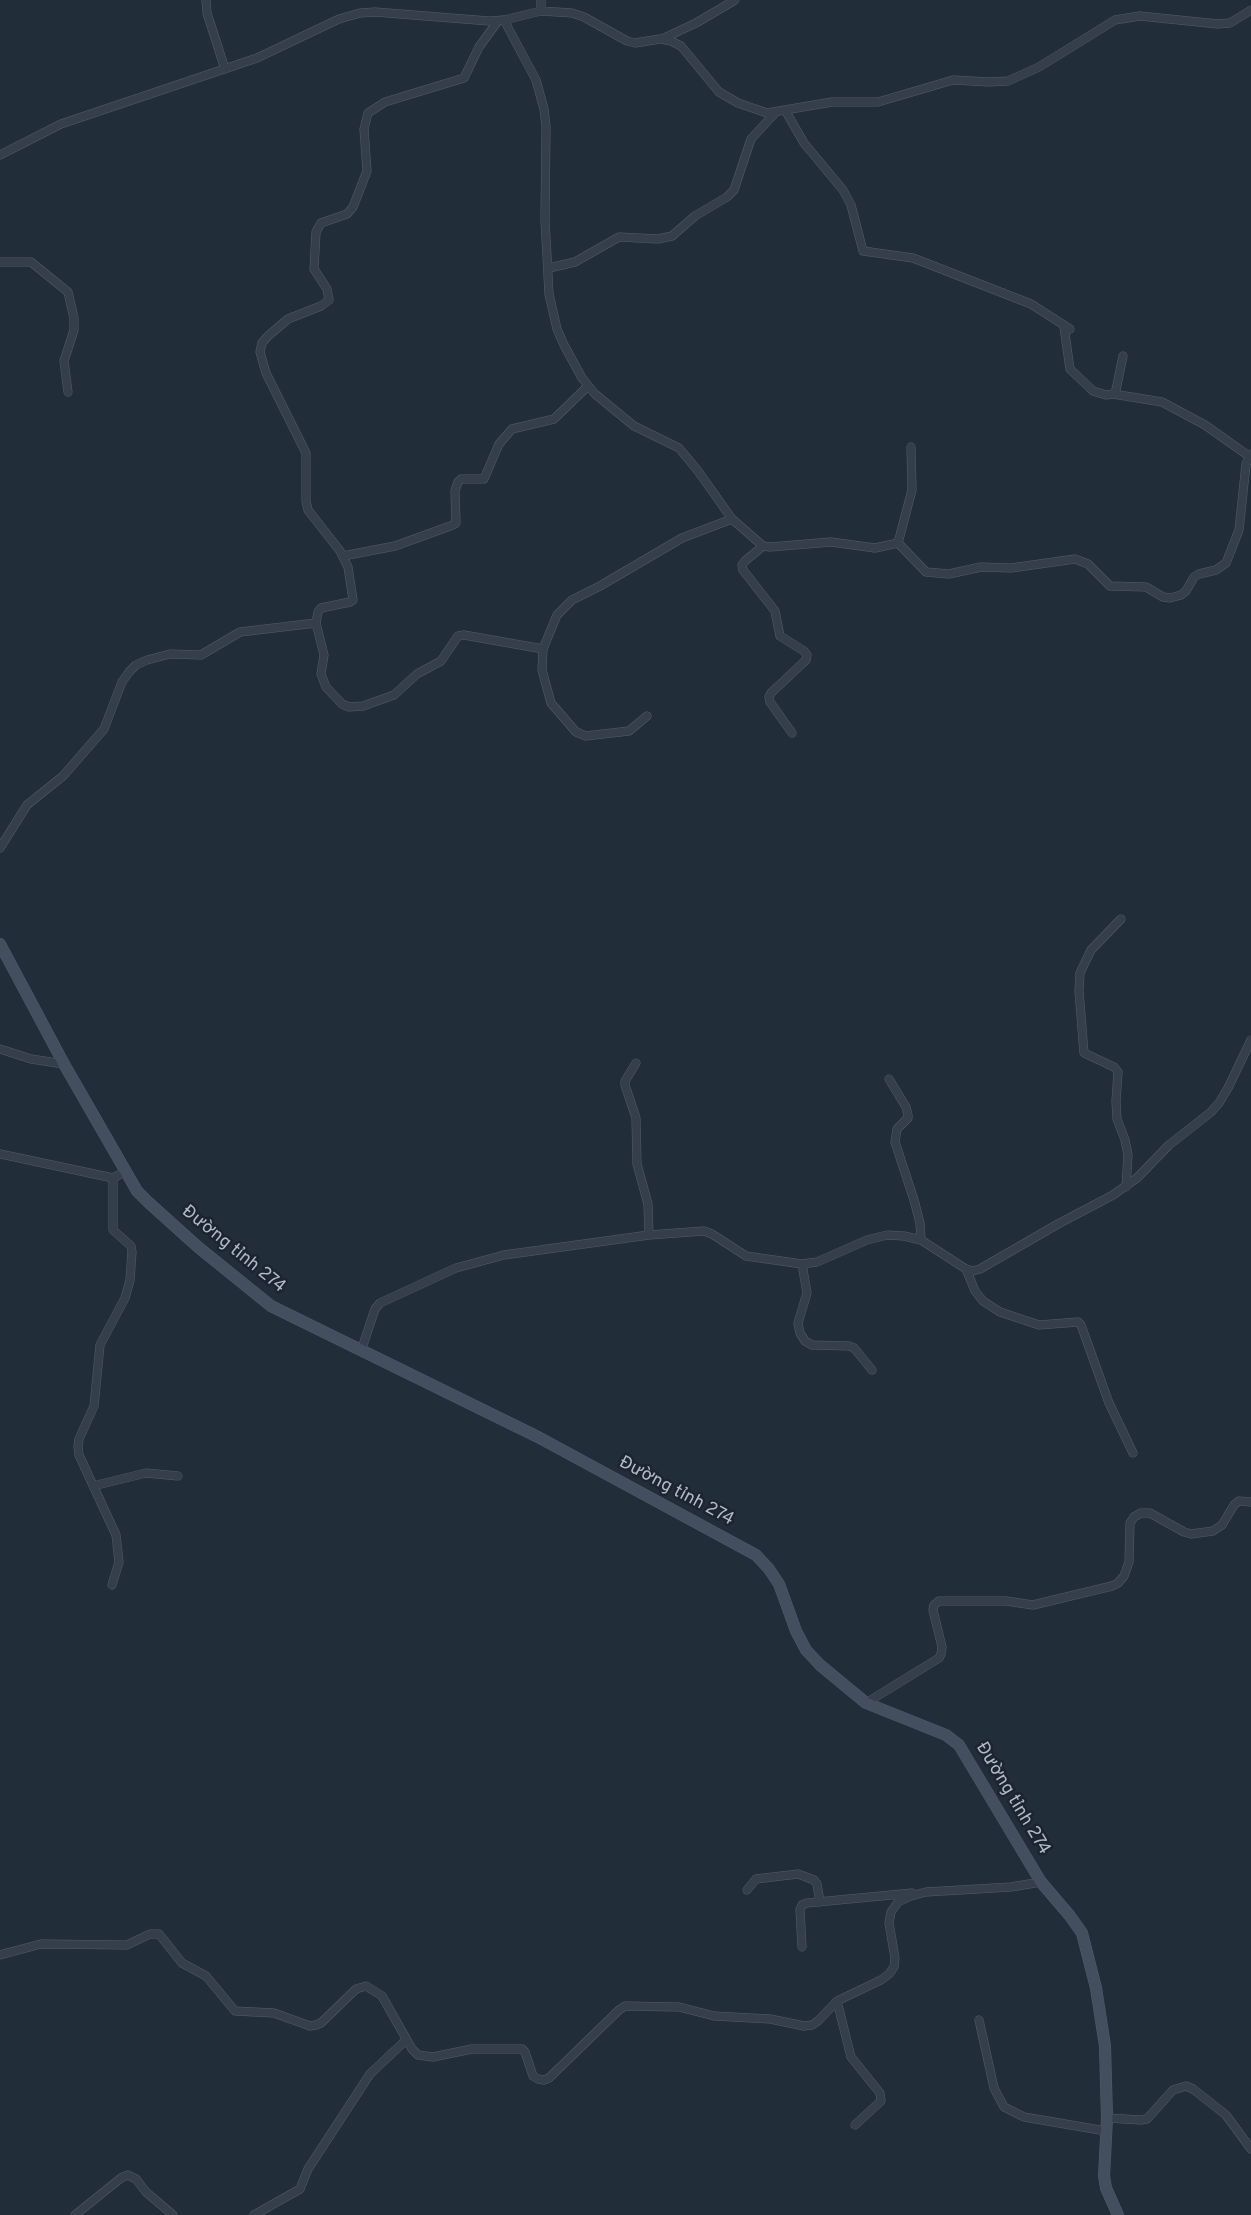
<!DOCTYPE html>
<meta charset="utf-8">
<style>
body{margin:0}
canvas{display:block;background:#222d3a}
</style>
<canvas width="1251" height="2215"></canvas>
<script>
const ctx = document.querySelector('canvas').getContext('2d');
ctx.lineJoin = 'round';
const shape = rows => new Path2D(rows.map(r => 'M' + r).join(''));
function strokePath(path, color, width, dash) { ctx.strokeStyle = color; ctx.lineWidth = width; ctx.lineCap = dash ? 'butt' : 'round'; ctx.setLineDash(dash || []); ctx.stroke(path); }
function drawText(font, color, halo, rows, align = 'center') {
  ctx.font = font + ' Overpass,sans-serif'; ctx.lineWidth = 5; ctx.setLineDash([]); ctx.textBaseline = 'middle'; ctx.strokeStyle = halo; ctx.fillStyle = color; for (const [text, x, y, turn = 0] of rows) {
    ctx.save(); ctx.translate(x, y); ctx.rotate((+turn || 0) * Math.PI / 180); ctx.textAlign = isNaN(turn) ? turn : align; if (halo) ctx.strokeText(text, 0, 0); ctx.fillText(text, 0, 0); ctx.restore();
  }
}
const minor = shape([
 [206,0,207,13,225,69],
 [541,0,541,11],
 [504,20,536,80,544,109,546,126,545,220,549,294,557,329,564,345,582,378,595,394,634,426,679,448,698,471,732,519,763,546,770,547,831,542,875,548,898,543,926,572,949,574,981,567,1011,568,1075,559,1088,564,1110,586,1146,587,1163,597,1170,598,1181,595,1186,591,1194,577,1199,574,1216,570,1226,563,1239,530,1246,464,1251,454],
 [498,21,479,47,464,78,385,102,368,113,364,129,367,171,353,207,347,214,321,223,316,232,314,269,327,289,329,300,321,306,288,319,268,336,262,343,260,352,266,373,306,453,306,501,308,510,340,551,348,567,353,600,350,602,321,608,318,612,316,623,324,655,321,674,326,687,342,704,349,707,363,706,394,695,417,674,441,661,458,636,464,635,543,649],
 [662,39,696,23,735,0],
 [785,110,804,143,843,190,851,205,863,251,913,258,1031,304,1070,329],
 [0,155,61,124,257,58,339,19,360,13,375,12,489,21,504,20,541,11,572,13,584,17,627,41,635,43,660,39,671,41,681,46,719,92,738,103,767,113,832,102,878,102,953,80,989,82,1008,81,1039,67,1115,20,1140,16,1218,24,1230,23,1251,10],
 [0,262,31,262,68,292,74,318,74,330,64,361,68,392],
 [549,268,575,262,619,237,658,239,672,236,695,216,727,197,734,190,751,139,776,112],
 [1064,327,1070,369,1093,391,1106,395,1113,394,1116,390,1123,356],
 [1113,394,1162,402,1205,425,1249,456],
 [898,543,912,490,911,447],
 [763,546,745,561,742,565,743,570,775,611,780,636,804,651,807,655,806,660,771,693,769,697,770,702,792,733],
 [343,556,395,546,453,525,456,523,455,491,458,482,461,479,484,479,499,444,512,429,554,419,588,386],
 [647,716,629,731,586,736,576,732,551,703,542,670,543,649,557,615,572,600,600,586,682,538,732,519],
 [0,848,27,805,63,776,104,729,122,682,129,672,136,665,147,660,170,654,201,655,240,632,316,623],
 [1121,919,1091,950,1080,973,1079,991,1084,1053,1114,1067,1118,1072,1116,1101,1117,1119,1125,1140,1128,1155,1126,1187],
 [0,1049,31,1059,64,1064],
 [636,1063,625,1081,625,1085,636,1118,637,1164,648,1204,649,1235],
 [889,1079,906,1107,908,1115,908,1118,897,1129,895,1142,914,1200,920,1223,921,1240],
 [0,1154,113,1178,126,1171],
 [802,1264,807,1293,798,1323,800,1333,805,1341,812,1345,849,1346,854,1348,872,1370],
 [966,1269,975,1291,983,1301,1000,1312,1039,1325,1078,1322,1081,1325,1109,1403,1133,1453],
 [361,1351,375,1309,380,1303,456,1268,504,1255,649,1235,704,1231,712,1234,746,1256,802,1264,817,1262,867,1240,887,1235,904,1236,921,1240,966,1269,973,1271,980,1269,1058,1224,1113,1195,1137,1178,1169,1145,1211,1112,1219,1103,1228,1088,1251,1040],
 [93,1486,146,1473,178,1476],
 [112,1585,119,1562,116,1535,79,1455,78,1447,79,1439,94,1406,100,1345,125,1298,130,1280,132,1252,131,1246,113,1230,113,1178],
 [866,1703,939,1658,941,1654,942,1647,933,1610,934,1605,939,1601,1006,1601,1033,1605,1112,1586,1118,1583,1124,1576,1129,1562,1130,1523,1134,1517,1141,1513,1150,1513,1184,1532,1191,1534,1213,1531,1222,1525,1234,1505,1239,1501,1251,1502],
 [747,1890,756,1879,798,1874,814,1880,817,1884,820,1902],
 [802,1947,800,1910,802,1905,807,1903,912,1893],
 [0,1955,41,1944,127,1945,150,1934,159,1934,182,1963,206,1976,235,2011,274,2013,310,2026,316,2025,321,2023,356,1989,366,1986,382,1996,412,2049,418,2055,433,2057,472,2049,522,2049,525,2052,533,2076,538,2079,544,2080,549,2078,619,2010,625,2006,679,2007,714,2016,770,2019,804,2026,812,2025,818,2021,837,2001,881,1980,889,1974,894,1967,895,1958,889,1923,891,1912,898,1902,911,1896,926,1892,1011,1887,1041,1882],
 [837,2001,851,2057,880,2093,881,2101,855,2125],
 [979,2020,994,2088,1004,2107,1024,2117,1106,2131],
 [1107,2118,1141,2120,1147,2119,1173,2090,1186,2086,1193,2089,1226,2115,1251,2149],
 [75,2215,121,2178,128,2175,136,2179,146,2192,173,2215],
 [254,2215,300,2189,308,2169,370,2074,406,2040]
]);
const secondary = shape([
 [0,944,64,1064,137,1191,148,1202,198,1247,271,1306,538,1437,756,1555,769,1569,779,1584,796,1631,806,1650,820,1665,866,1703,946,1735,959,1745,1041,1882,1070,1916,1082,1933,1096,1988,1105,2046,1107,2118,1104,2176,1106,2188,1118,2215]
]);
strokePath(minor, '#535c68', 9);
strokePath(secondary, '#535c68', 12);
strokePath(minor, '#353f4b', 8);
strokePath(secondary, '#434e5e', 11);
drawText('18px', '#b0b9c7', '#1b242f', [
 ["Đường tỉnh 274",233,1250,39],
 ["Đường tỉnh 274",676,1492,28],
 ["Đường tỉnh 274",1012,1799,59]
]);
</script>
